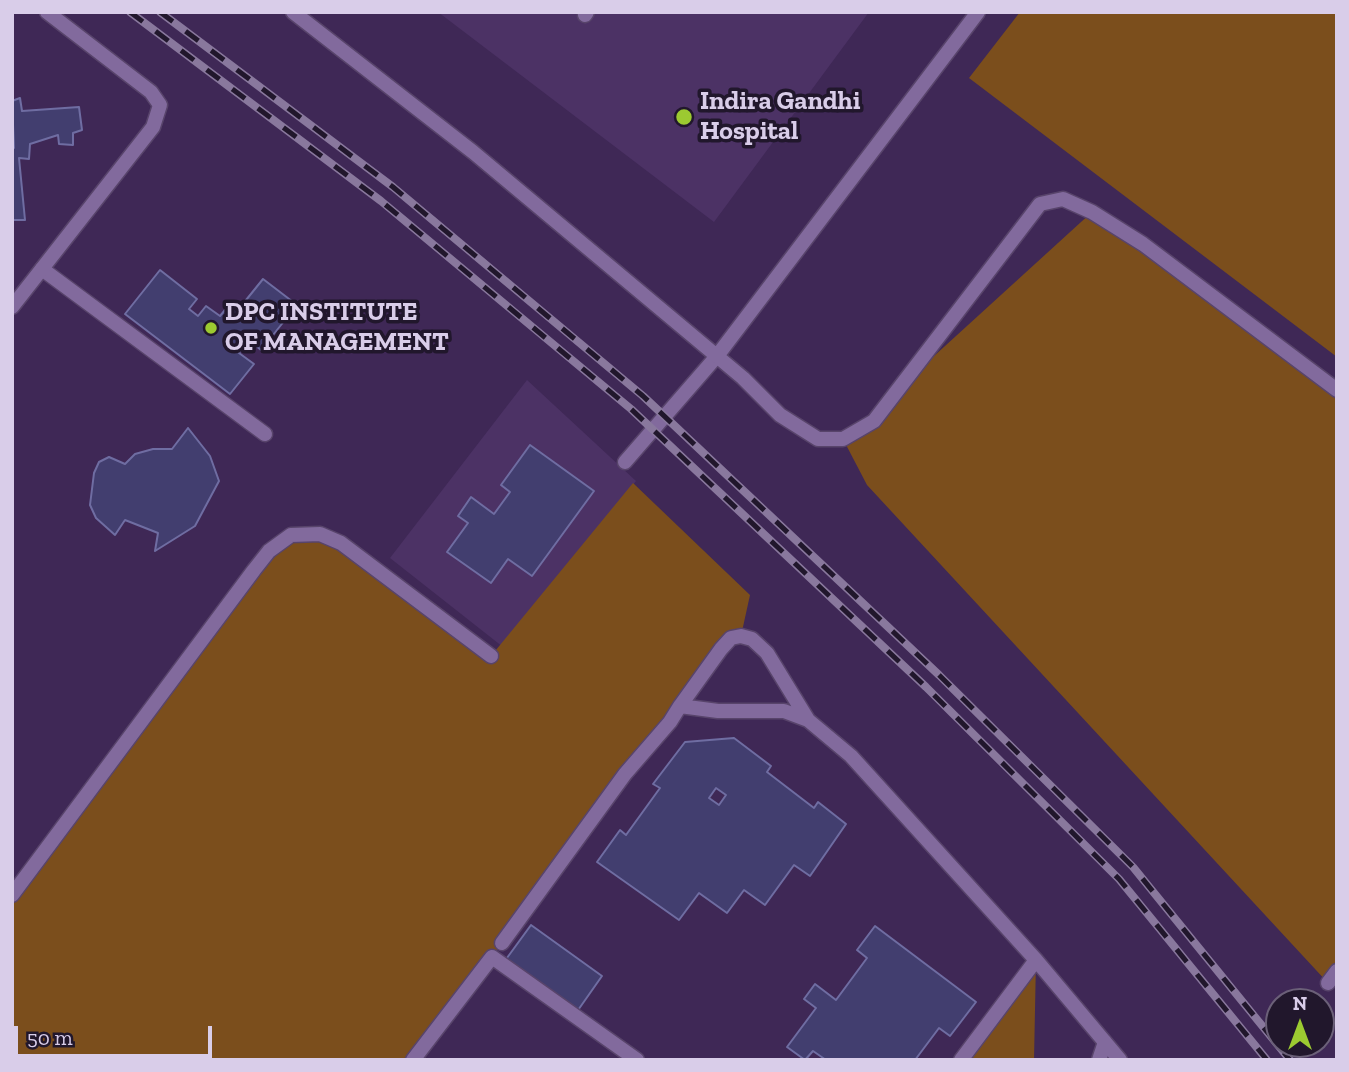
<!DOCTYPE html>
<style>
body{margin:0}
#map{position:relative;width:1349px;height:1072px;overflow:hidden;background:#3f2856;font-family:"Zilla Slab",serif}
canvas{display:block}
.frame{position:absolute;inset:0;border:14px solid #d9cde9;pointer-events:none}
.north{position:absolute;left:1265px;top:988px;width:70px;height:70px;box-sizing:border-box;background:#21172c;border:2px solid #6b6078;border-radius:50%;rotate:0deg;font-size:19px;font-weight:700;line-height:28px;text-align:center;color:#d9cde9}
.north::after{content:'';display:block;margin:auto;width:24px;height:32px;background:#9cca31;clip-path:polygon(50% 0,100% 100%,50% 72%,0 100%)}
.scale{position:absolute;left:14px;top:1026px;width:198px;height:32px;box-sizing:border-box;border:4px solid #d9cde9;border-top:0;padding-left:9px;font-size:21px;line-height:24px;white-space:nowrap;color:#d9cde9;-webkit-text-stroke:5px #21172c;paint-order:stroke}
</style>
<div id="map">
<canvas width="1349" height="1072"></canvas>
<div class="frame"></div>
<div class="north">N</div>
<div class="scale">50 m</div>
</div>
<script>
const ctx = document.querySelector('canvas').getContext('2d');
ctx.lineJoin = 'round';
function paint(path, color) { ctx.fillStyle = color; ctx.fill(path, 'evenodd'); }
const shape = rows => new Path2D(rows.map(r => 'M' + r).join(''));
function strokePath(path, color, width, dash) { ctx.strokeStyle = color; ctx.lineWidth = width; ctx.lineCap = dash ? 'butt' : 'round'; ctx.setLineDash(dash || []); ctx.stroke(path); }
function drawText(font, color, halo, rows, align = 'center') {
  ctx.font = font + ' "Zilla Slab",serif'; ctx.lineWidth = 7; ctx.setLineDash([]); ctx.textBaseline = 'middle'; ctx.strokeStyle = halo; ctx.fillStyle = color; for (const [text, x, y, turn = 0] of rows) {
    ctx.save(); ctx.translate(x, y); ctx.rotate((+turn || 0) * Math.PI / 180); ctx.textAlign = isNaN(turn) ? turn : align; if (halo) ctx.strokeText(text, 0, 0); ctx.fillText(text, 0, 0); ctx.restore();
  }
}
paint(shape([
 [438,12,869,12,714,222],
 [527,380,636,481,503,647,390,558]
]), '#4c3265');
paint(shape([
 [1020,12,1337,12,1337,357,969,78],
 [1092,212,1337,393,1337,971,1328,983,867,485,843,439],
 [633,483,750,595,741,636,680,706,415,1060,12,1060,12,892,278,543,320,534,491,656],
 [1036,960,1034,1060,961,1060]
]), '#7b4e1c');
const building = shape([
 [20,98,22,111,79,107,82,130,73,133,73,145,59,144,58,135,30,144,29,159,19,158,25,220,12,220,12,148,14,148,12,101,20,98],
 [160,270,197,299,189,309,198,316,206,306,220,316,230,304,238,310,263,279,297,305,261,350,249,340,239,353,254,364,230,394,125,314,160,270],
 [188,428,210,456,219,481,195,526,155,551,158,533,125,520,115,535,96,518,90,505,94,473,99,462,109,457,125,464,135,454,153,449,172,449,188,428],
 [530,445,594,491,532,576,508,559,491,583,447,552,468,523,458,516,471,497,494,514,510,492,501,485,530,445],
 [734,738,771,766,767,772,814,808,818,802,846,824,810,876,794,865,765,905,744,890,727,913,699,893,679,920,597,862,620,830,626,835,660,788,653,784,685,742,734,738],
 [716,788,726,795,719,805,709,798,716,788],
 [531,925,602,976,576,1013,504,962,531,925],
 [875,926,976,1002,950,1036,939,1028,915,1060,826,1060,813,1051,805,1060,787,1047,816,1008,804,999,815,984,836,1000,867,958,857,950,875,926]
]);
paint(building, '#423e6f');
strokePath(building, '#6f6da2', 2);
const service = shape([
 [585,15,587,12],
 [42,269,265,434],
 [625,462,717,356],
 [680,706,721,649,731,638,741,636,752,639,767,653,808,720],
 [12,895,254,570,269,551,291,535,320,534,341,543,491,656],
 [502,943,625,774,670,722,680,706,718,711,784,711,808,720,851,756,1036,960,1120,1060],
 [961,1060,1036,960],
 [1099,1060,1105,1042]
]);
const minor = shape([
 [293,12,473,152,743,378,780,415,818,439,843,439,874,421,1040,204,1063,199,1092,212,1143,244,1337,390],
 [12,307,153,127,160,105,151,92,47,12],
 [717,356,978,12],
 [1328,983,1337,971],
 [413,1060,492,957,637,1060]
]);
strokePath(service, '#58446b', 17);
strokePath(minor, '#58446b', 17);
strokePath(service, '#826a9d', 14);
strokePath(minor, '#826a9d', 14);
const rail = shape([
 [130,12,381,201,631,409,926,687,1119,879,1267,1060],
 [160,12,393,187,643,396,939,675,1133,867,1290,1060]
]);
strokePath(rail, '#89789d', 8);
strokePath(rail, '#21172c', 5, [16]);
for (const [x, y, r, color] of [
 [684,117,9,"#9cca31"],
 [211,328,7,"#9cca31"]
]) { const dot = new Path2D(); dot.arc(x, y, r, 0, 2 * Math.PI); ctx.fillStyle = color; ctx.fill(dot); strokePath(dot, '#21172c', 2.5); }
drawText('bold 26px', '#d9cde9', '#21172c', [
 ["Indira Gandhi",700,102],
 ["Hospital",700,132],
 ["DPC INSTITUTE",225,313],
 ["OF MANAGEMENT",225,343]
], 'left');
</script>
